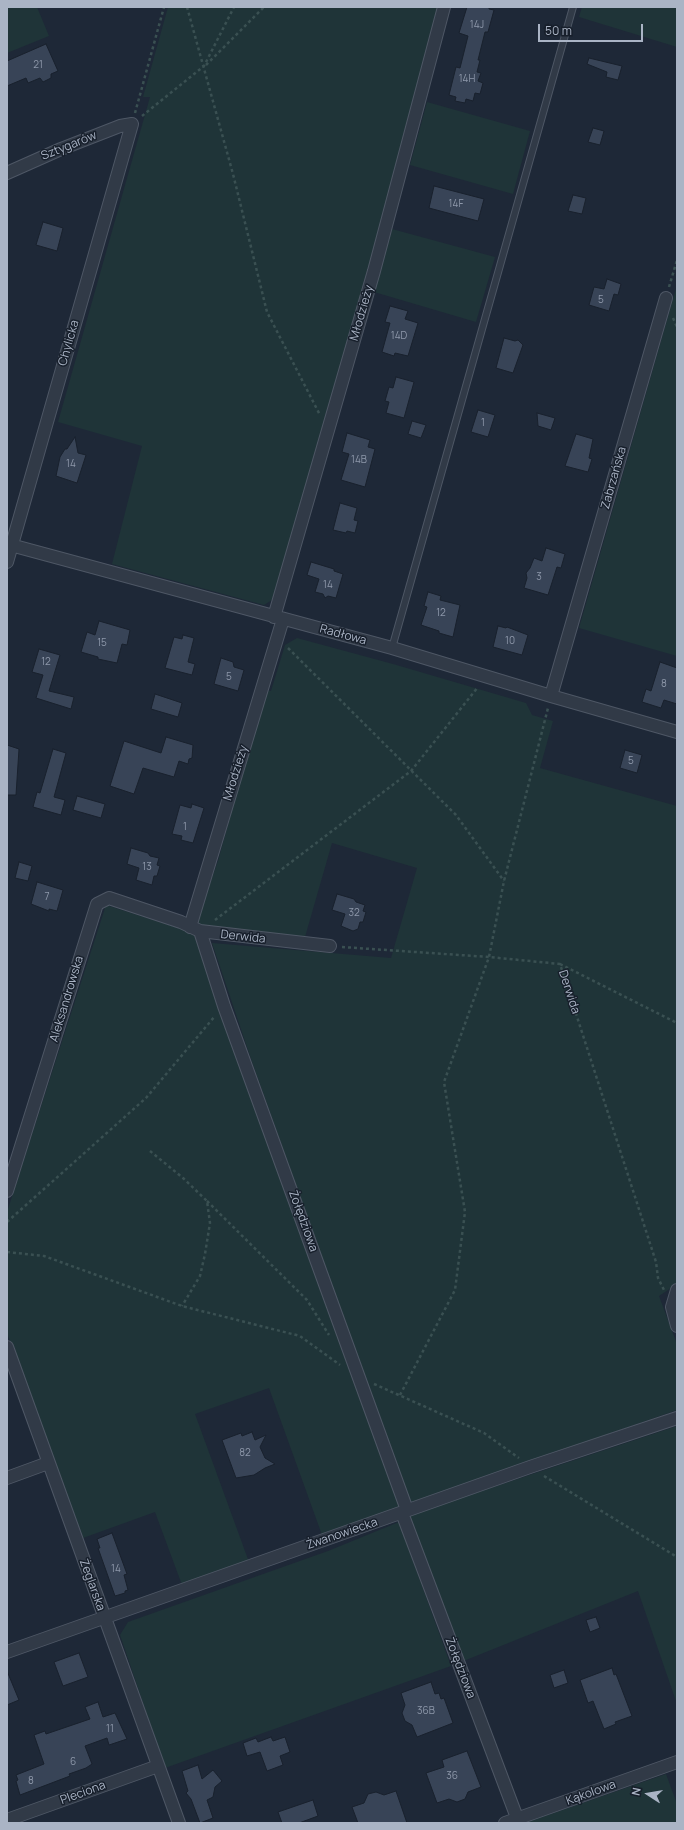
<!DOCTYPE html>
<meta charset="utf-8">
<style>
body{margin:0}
#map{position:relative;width:684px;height:1830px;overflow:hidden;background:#1e2837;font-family:Manrope,sans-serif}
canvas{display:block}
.frame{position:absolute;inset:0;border:8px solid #aab4c5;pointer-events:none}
.north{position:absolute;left:628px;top:1774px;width:40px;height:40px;-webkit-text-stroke:3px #171f2b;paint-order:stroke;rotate:282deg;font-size:11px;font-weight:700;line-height:16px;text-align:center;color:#aab4c5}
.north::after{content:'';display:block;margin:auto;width:14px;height:18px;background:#aab4c5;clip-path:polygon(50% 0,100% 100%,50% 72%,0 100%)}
.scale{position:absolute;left:538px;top:24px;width:105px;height:18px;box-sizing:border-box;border:2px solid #aab4c5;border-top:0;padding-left:5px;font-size:12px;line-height:14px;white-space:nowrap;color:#aab4c5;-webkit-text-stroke:3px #171f2b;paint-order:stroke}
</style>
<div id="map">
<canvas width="684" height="1830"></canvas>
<div class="frame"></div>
<div class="north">N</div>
<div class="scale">50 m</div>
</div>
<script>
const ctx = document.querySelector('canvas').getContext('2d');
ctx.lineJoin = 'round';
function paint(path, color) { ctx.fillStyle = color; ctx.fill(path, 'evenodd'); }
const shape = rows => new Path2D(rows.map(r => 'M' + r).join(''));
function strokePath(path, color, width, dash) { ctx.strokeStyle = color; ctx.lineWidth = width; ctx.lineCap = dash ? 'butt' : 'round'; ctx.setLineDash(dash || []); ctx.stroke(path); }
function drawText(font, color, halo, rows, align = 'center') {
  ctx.font = font + ' Manrope,sans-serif'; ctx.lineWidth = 3; ctx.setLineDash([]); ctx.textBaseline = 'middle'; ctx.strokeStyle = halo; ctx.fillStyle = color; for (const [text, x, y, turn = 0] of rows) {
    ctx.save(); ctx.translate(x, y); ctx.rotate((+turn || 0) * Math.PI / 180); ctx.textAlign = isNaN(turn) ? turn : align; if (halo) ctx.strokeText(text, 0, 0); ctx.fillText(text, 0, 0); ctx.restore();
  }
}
paint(shape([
 [7,7,37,7,49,36,7,53],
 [168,7,440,7,384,219,275,598,264,605,112,564,142,446,58,422,150,97,143,97],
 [582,7,677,7,677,47,579,17],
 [427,102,530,131,513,194,410,165],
 [392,229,495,257,476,322,374,292],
 [677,285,677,656,579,628],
 [297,638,393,664,526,703,532,715,553,721,540,768,677,806,677,1284,659,1296,677,1344,677,1410,410,1504,252,1062,212,943,391,958,417,868,332,843,305,937,195,925,218,861,265,690,271,691,285,645],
 [106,905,194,933,401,1507,322,1535,269,1388,195,1414,249,1562,182,1585,155,1512,83,1538,7,1333,7,1212],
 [677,1426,677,1704,638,1591,461,1662,409,1515],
 [399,1522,451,1666,165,1768,120,1635,128,1622,328,1551],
 [666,1774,677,1804,677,1823,525,1823]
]), '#1f3438');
const building = shape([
 [467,7,489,7,489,9,494,10,488,32,485,32,478,60,480,60,477,72,481,73,478,81,483,83,480,94,475,93,473,101,466,99,465,103,455,101,456,97,449,95,456,67,460,68,468,36,459,33,467,7],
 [46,44,58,71,51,74,51,78,43,82,40,78,28,83,26,78,7,86,7,61,46,44],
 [589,58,622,66,618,80,606,77,607,72,587,64,589,58],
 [593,128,604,131,600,145,588,142,593,128],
 [434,186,484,199,478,221,429,208,434,186],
 [573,195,586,198,582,214,568,211,573,195],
 [43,222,63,228,57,251,36,245,43,222],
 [607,279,621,284,618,295,614,294,609,311,589,305,594,287,604,289,607,279],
 [390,306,408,311,405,319,418,323,408,356,395,353,394,356,382,352,390,323,385,322,390,306],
 [504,338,515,341,518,340,523,345,513,373,496,368,504,338],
 [396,377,414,382,404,418,386,413,389,402,385,401,389,387,393,388,396,377],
 [478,410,495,415,488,437,471,432,478,410],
 [537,413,555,418,551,430,538,426,537,413],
 [412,421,426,425,421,438,408,434,412,421],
 [347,433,370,440,368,447,375,449,365,487,341,480,349,454,342,452,347,433],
 [576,434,593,439,589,458,592,459,588,472,565,466,576,434],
 [75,437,78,453,86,455,77,483,56,476,60,457,65,449,67,449,75,437],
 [340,503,357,508,354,520,358,521,355,533,347,531,346,533,333,530,340,503],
 [546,548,565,554,561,568,557,567,548,595,524,588,527,578,526,573,530,568,534,558,542,561,546,548],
 [311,562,334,569,334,571,343,574,336,598,328,596,325,598,323,594,315,592,319,579,307,575,311,562],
 [428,592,441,596,440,600,460,605,453,637,439,633,439,631,421,625,427,607,424,606,428,592],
 [99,621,130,630,127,645,122,644,117,663,98,659,98,657,81,652,87,632,95,635,99,621],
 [498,626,506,628,507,627,528,635,522,655,493,647,498,626],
 [183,635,194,638,188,662,195,664,192,675,165,668,174,637,182,639,183,635],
 [39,649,60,655,49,691,74,697,71,709,36,698,43,675,32,672,39,649],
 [221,658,233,662,234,667,244,670,238,691,214,684,221,658],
 [660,662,677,668,677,704,664,700,661,708,642,702,646,689,651,691,660,662],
 [155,694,182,703,178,717,151,709,155,694],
 [166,737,193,745,192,758,189,759,188,764,179,761,174,777,143,768,134,794,110,786,124,741,161,753,166,737],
 [7,745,19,749,16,795,7,795,7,745],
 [53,749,66,753,54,797,65,800,61,815,33,807,37,792,40,793,53,749],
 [625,750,642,755,637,773,620,768,625,750],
 [77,796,105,804,101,818,73,810,77,796],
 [192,804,204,808,193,843,181,840,182,836,172,834,180,805,191,808,192,804],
 [131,848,148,853,150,856,159,858,157,865,160,866,157,876,154,876,152,885,136,880,139,868,127,864,131,848],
 [19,862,32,866,28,881,15,878,19,862],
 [37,882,63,890,57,911,49,909,49,911,31,904,37,882],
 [337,894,354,899,356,902,365,905,363,911,366,912,363,922,360,922,358,929,353,931,341,926,345,914,332,910,337,894],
 [252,1432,255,1440,266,1435,260,1447,265,1458,275,1464,265,1468,254,1475,236,1478,222,1440,241,1433,242,1436,252,1432],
 [112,1533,127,1574,124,1575,128,1590,125,1591,125,1593,115,1596,98,1548,100,1548,97,1539,112,1533],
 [596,1617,600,1628,590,1632,586,1620,596,1617],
 [79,1653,88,1677,63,1686,54,1662,79,1653],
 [612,1668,614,1675,616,1674,632,1716,615,1722,616,1724,604,1729,593,1701,588,1703,580,1680,612,1668],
 [564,1670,568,1683,554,1688,550,1675,564,1670],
 [7,1671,19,1700,7,1705,7,1671],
 [431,1682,435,1694,439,1693,441,1699,444,1698,453,1723,417,1737,412,1725,405,1721,402,1713,405,1705,401,1693,431,1682],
 [98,1702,103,1717,115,1713,127,1739,109,1745,107,1738,85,1746,92,1764,86,1768,69,1774,70,1776,20,1795,16,1781,18,1780,16,1775,44,1764,34,1735,45,1731,46,1734,90,1719,85,1707,98,1702],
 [271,1737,273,1741,285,1737,290,1752,280,1756,283,1765,267,1771,260,1752,247,1756,243,1743,256,1738,258,1742,271,1737],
 [467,1751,481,1787,468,1792,465,1799,457,1802,449,1799,437,1803,426,1773,444,1767,442,1760,467,1751],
 [198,1765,202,1779,213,1770,222,1781,215,1787,213,1797,207,1800,213,1818,200,1823,191,1799,186,1793,188,1791,182,1771,198,1765],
 [396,1791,407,1823,358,1823,352,1807,364,1803,368,1794,376,1792,384,1795,396,1791],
 [313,1800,318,1816,299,1823,282,1823,278,1812,313,1800]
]);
paint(building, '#384457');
strokePath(building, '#19212d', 1);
const service = shape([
 [392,648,573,7]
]);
const minor = shape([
 [7,173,61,149,120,126,132,124,7,562],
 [7,544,392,648,551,696,677,732],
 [274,617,374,271,444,7],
 [551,696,666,298],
 [190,927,283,619],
 [200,931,224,1006,407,1510],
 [7,1191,97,904,109,898,181,922,200,931,330,946],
 [677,1290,672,1307,677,1326],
 [7,1347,179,1823],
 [7,1478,48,1463],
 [402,1513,519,1823],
 [7,1652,530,1467,677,1418],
 [7,1820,158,1766],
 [505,1823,677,1762]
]);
strokePath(service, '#4e5765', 8);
strokePath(minor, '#4e5765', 14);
strokePath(shape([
 [187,7,233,174,267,312,320,415],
 [206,65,264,7],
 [135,113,164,7],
 [142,116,204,66,234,7],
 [669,287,677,260],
 [673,318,677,327],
 [288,648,456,815,504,881],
 [215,920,411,771,478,687],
 [342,947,489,957,560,964,656,1262,658,1278,664,1290],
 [560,964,677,1023],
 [150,1151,183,1178,207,1201,210,1223,205,1254,200,1276,182,1306],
 [207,1201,307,1300,329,1335],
 [7,1222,146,1098,215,1016],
 [7,1252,44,1256,182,1306,300,1336,340,1365],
 [374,1384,484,1433,519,1458],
 [400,1395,455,1290,465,1212,444,1082,489,957,504,881,548,708],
 [544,1476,677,1557]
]), '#3a5052', 2.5, [3, 3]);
strokePath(service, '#313a47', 6);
strokePath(minor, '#313a47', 12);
drawText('10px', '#8e98aa', null, [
 ["14J",477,25],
 ["21",38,65],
 ["14H",467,79],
 ["14F",456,204],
 ["5",601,300],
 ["14D",399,336],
 ["1",483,423],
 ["14B",359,460],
 ["14",71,464],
 ["3",539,577],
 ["14",328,585],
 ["12",441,613],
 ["10",510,641],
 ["15",102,643],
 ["12",46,662],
 ["5",229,677],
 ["8",664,684],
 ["5",631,761],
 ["1",185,827],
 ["13",147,867],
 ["7",47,897],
 ["32",354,913],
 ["82",245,1453],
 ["14",116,1569],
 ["36B",426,1711],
 ["11",110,1729],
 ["6",73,1762],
 ["36",452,1776],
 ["8",31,1781]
]);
drawText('12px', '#aab4c5', '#171f2b', [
 ["Sztygarów",69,146,-22],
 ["Młodzieży",362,313,-74],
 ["Chylicka",69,343,-74],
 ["Zabrzańska",614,478,-74],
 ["Radłowa",343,635,15],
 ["Młodzieży",236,773,-73],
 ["Derwida",243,937,6],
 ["Derwida",569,992,72],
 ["Aleksandrowska",67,999,-73],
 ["Żołędziowa",303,1221,70],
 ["Żwanowiecka",342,1534,-19],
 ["Żeglarska",92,1585,70],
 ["Żołędziowa",460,1668,69],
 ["Pleciona",83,1793,-20],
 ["Kąkolowa",591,1793,-20]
]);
</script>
